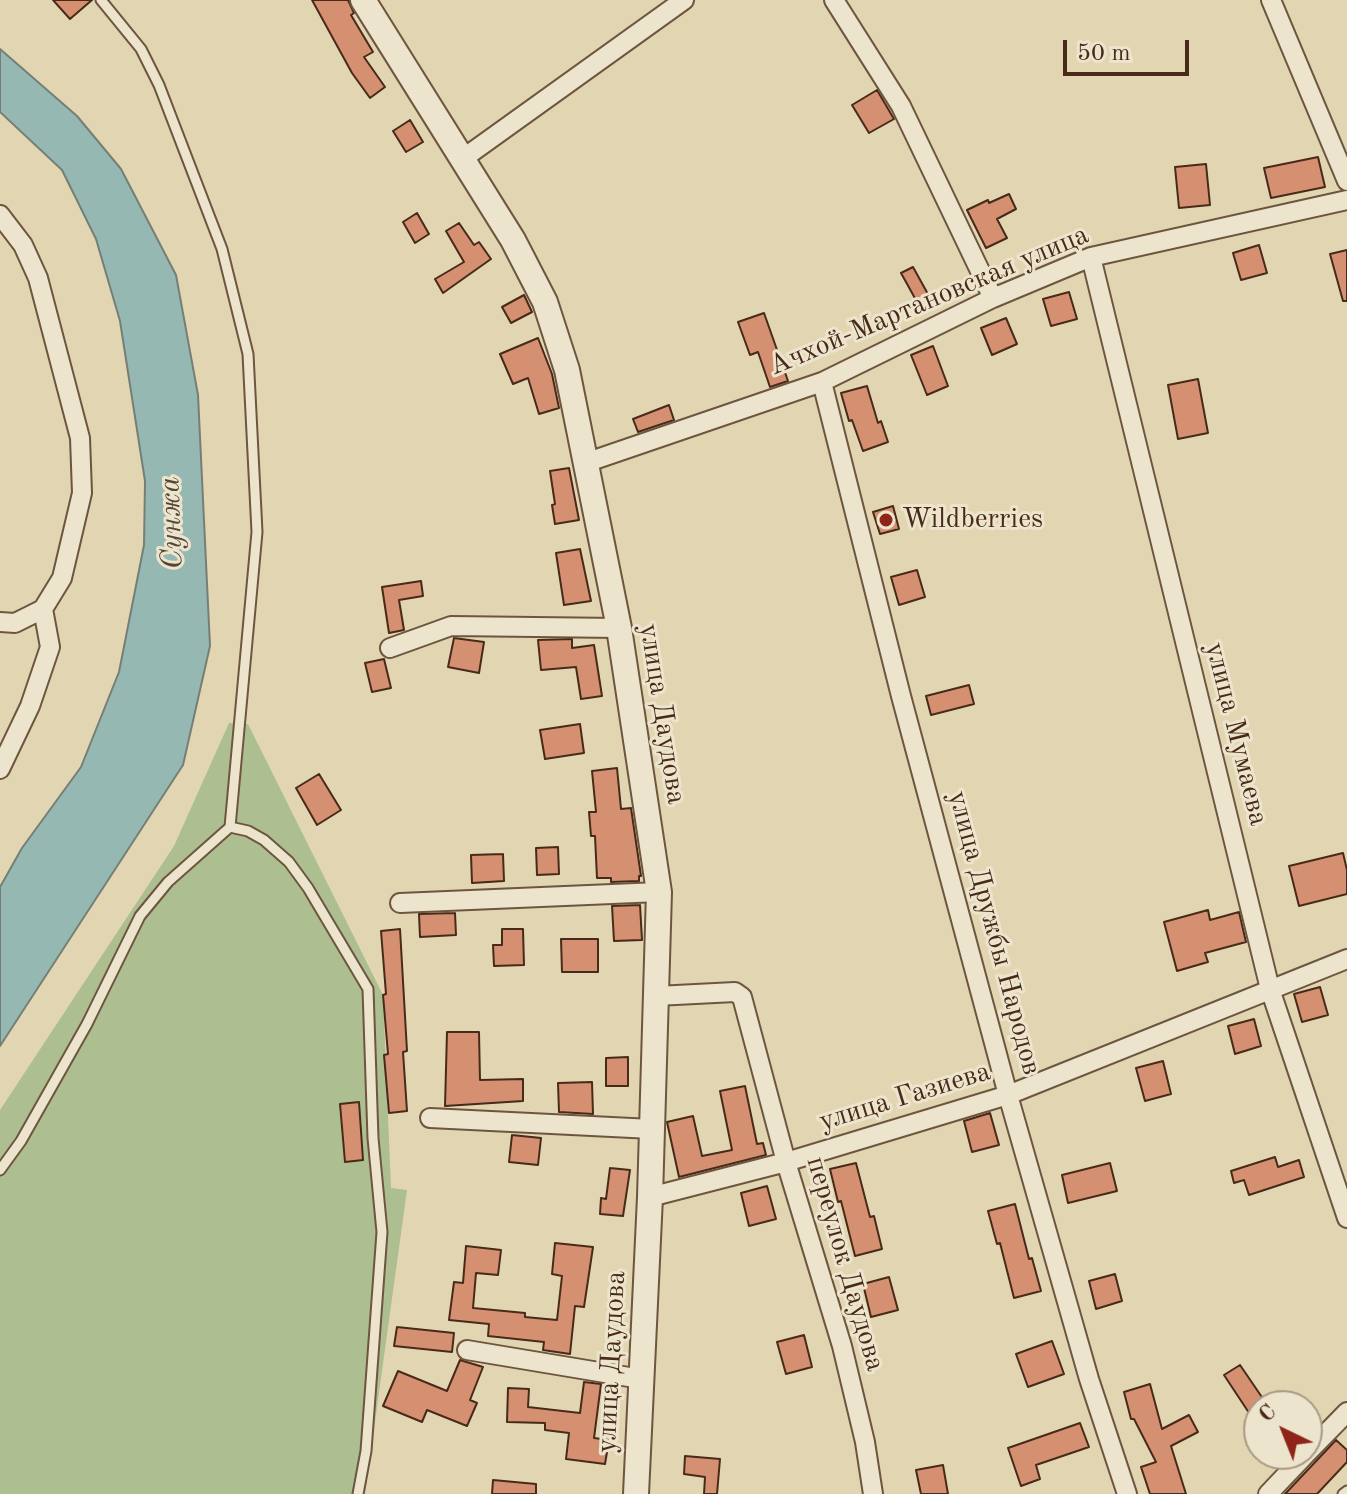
<!DOCTYPE html>
<meta charset="utf-8">
<style>
body{margin:0}
#map{position:relative;width:1347px;height:1494px;overflow:hidden;background:#e2d6b2;font-family:"Old Standard TT",serif}
canvas{display:block}
.north{position:absolute;left:1243px;top:1390px;width:80px;height:80px;box-sizing:border-box;background:#ece4cd;border:2px solid #aa9a85;border-radius:50%;rotate:317deg;font-size:22px;font-weight:700;line-height:32px;text-align:center;color:#482a19}
.north::after{content:'';display:block;margin:auto;width:28px;height:36px;background:#8f2418;clip-path:polygon(50% 0,100% 100%,50% 72%,0 100%)}
.scale{position:absolute;left:1063px;top:40px;width:126px;height:36px;box-sizing:border-box;border:4px solid #482a19;border-top:0;padding-left:10px;font-size:24px;line-height:28px;white-space:nowrap;color:#482a19;-webkit-text-stroke:6px #ece4cd;paint-order:stroke}
</style>
<div id="map">
<canvas width="1347" height="1494"></canvas>
<div class="north">С</div>
<div class="scale">50 m</div>
</div>
<script>
const ctx = document.querySelector('canvas').getContext('2d');
ctx.lineJoin = 'round';
function paint(path, color) { ctx.fillStyle = color; ctx.fill(path, 'evenodd'); }
const shape = rows => new Path2D(rows.map(r => 'M' + r).join(''));
function strokePath(path, color, width, dash) { ctx.strokeStyle = color; ctx.lineWidth = width; ctx.lineCap = dash ? 'butt' : 'round'; ctx.setLineDash(dash || []); ctx.stroke(path); }
function drawText(font, color, halo, rows, align = 'center') {
  ctx.font = font + ' "Old Standard TT",serif'; ctx.lineWidth = 6; ctx.setLineDash([]); ctx.textBaseline = 'middle'; ctx.strokeStyle = halo; ctx.fillStyle = color; for (const [text, x, y, turn = 0] of rows) {
    ctx.save(); ctx.translate(x, y); ctx.rotate((+turn || 0) * Math.PI / 180); ctx.textAlign = isNaN(turn) ? turn : align; if (halo) ctx.strokeText(text, 0, 0); ctx.fillText(text, 0, 0); ctx.restore();
  }
}
paint(shape([
 [229,723,248,724,383,995,391,1188,407,1190,365,1494,0,1494,0,1110,174,846]
]), '#adbf91');
const water = shape([
 [0,49,77,116,121,169,176,275,198,395,210,646,183,765,0,1046,0,887,22,848,81,767,119,672,144,545,145,481,120,321,96,239,62,170,0,112,0,49]
]);
paint(water, '#95b8b2');
strokePath(water, '#767f75', 2);
const building = shape([
 [53,0,92,0,70,19,53,0],
 [312,0,348,0,354,13,351,15,373,52,364,57,385,87,370,98,352,73,312,0],
 [877,90,894,119,869,133,852,105,877,90],
 [410,120,423,142,406,152,393,131,410,120],
 [1318,157,1325,187,1271,198,1264,168,1318,157],
 [1206,164,1210,205,1179,208,1175,167,1206,164],
 [1009,194,1016,209,997,219,1007,238,986,248,967,210,988,200,989,203,1009,194],
 [417,213,429,234,415,243,403,222,417,213],
 [459,223,474,245,479,242,491,259,443,293,435,279,464,262,446,231,459,223],
 [1259,245,1267,273,1241,280,1233,253,1259,245],
 [1347,250,1347,301,1343,301,1330,254,1347,250],
 [913,267,934,305,922,311,901,273,913,267],
 [1069,292,1077,319,1051,326,1043,299,1069,292],
 [524,295,532,312,511,323,502,307,524,295],
 [764,313,788,381,770,387,758,352,750,355,738,322,764,313],
 [1006,318,1017,344,992,355,981,328,1006,318],
 [538,338,552,374,559,408,539,414,528,378,513,384,500,354,538,338],
 [933,346,948,386,927,395,911,355,933,346],
 [1198,379,1208,433,1178,439,1168,385,1198,379],
 [867,386,878,423,881,421,888,442,863,451,852,420,849,421,841,393,867,386],
 [669,405,674,420,638,432,633,419,669,405],
 [569,468,579,520,555,524,552,505,555,504,550,471,569,468],
 [893,506,899,529,880,534,873,512,893,506],
 [580,549,591,601,564,605,556,553,580,549],
 [917,570,925,597,899,605,891,577,917,570],
 [421,581,423,596,399,600,404,630,389,633,382,587,421,581],
 [454,638,484,642,479,673,448,667,454,638],
 [572,639,572,648,594,645,602,696,581,699,576,667,541,670,538,640,572,639],
 [384,659,391,688,372,692,365,663,384,659],
 [969,685,974,704,931,715,926,696,969,685],
 [580,724,584,753,545,759,540,730,580,724],
 [617,768,621,809,631,808,641,876,639,876,639,881,611,882,611,878,597,878,595,836,591,836,589,812,596,812,592,771,617,768],
 [319,774,341,810,317,825,296,788,319,774],
 [558,847,559,874,537,875,536,848,558,847],
 [1343,853,1347,870,1347,894,1299,906,1289,866,1343,853],
 [503,854,504,881,472,883,471,855,503,854],
 [640,905,642,940,614,941,612,906,640,905],
 [1208,910,1210,920,1239,912,1246,942,1205,953,1208,962,1177,971,1164,922,1208,910],
 [455,913,456,935,420,937,419,914,455,913],
 [400,929,407,1051,403,1052,407,1111,389,1113,384,1055,388,1054,383,995,386,994,381,931,400,929],
 [502,929,523,929,524,965,494,966,493,945,502,945,502,929],
 [561,939,598,939,598,972,562,972,561,939],
 [1320,987,1328,1015,1302,1022,1294,994,1320,987],
 [1254,1019,1261,1046,1235,1054,1228,1026,1254,1019],
 [447,1032,479,1032,480,1080,523,1079,523,1101,445,1106,447,1032],
 [628,1057,628,1086,606,1086,606,1058,628,1057],
 [1163,1061,1171,1094,1145,1101,1136,1068,1163,1061],
 [592,1082,593,1114,559,1112,558,1083,592,1082],
 [745,1086,757,1144,763,1143,766,1155,679,1177,667,1122,693,1116,702,1156,732,1150,720,1091,745,1086],
 [359,1102,363,1160,345,1162,340,1104,359,1102],
 [990,1113,999,1145,972,1152,964,1121,990,1113],
 [512,1135,541,1138,538,1165,509,1162,512,1135],
 [1275,1157,1278,1167,1299,1160,1304,1177,1249,1195,1244,1180,1234,1183,1231,1171,1275,1157],
 [856,1163,870,1217,874,1216,882,1249,855,1256,841,1201,838,1202,830,1169,856,1163],
 [1110,1163,1117,1191,1068,1203,1062,1175,1110,1163],
 [610,1168,630,1170,623,1216,600,1214,601,1198,606,1199,610,1168],
 [767,1186,776,1219,749,1226,741,1193,767,1186],
 [1015,1204,1029,1259,1032,1258,1041,1291,1014,1298,1000,1243,997,1244,988,1211,1015,1204],
 [555,1243,593,1247,584,1307,575,1306,570,1354,543,1350,544,1342,488,1336,489,1324,449,1320,454,1282,463,1283,466,1246,501,1250,498,1275,476,1273,473,1308,525,1313,525,1317,557,1320,562,1276,552,1274,555,1243],
 [1115,1274,1122,1301,1096,1309,1089,1281,1115,1274],
 [889,1277,898,1310,871,1317,863,1284,889,1277],
 [397,1327,454,1333,452,1352,394,1346,397,1327],
 [804,1335,812,1367,786,1374,777,1342,804,1335],
 [1052,1341,1064,1374,1028,1387,1016,1354,1052,1341],
 [460,1360,483,1367,470,1400,477,1403,467,1426,427,1410,422,1422,383,1406,398,1371,447,1391,460,1360],
 [1240,1365,1268,1406,1259,1406,1259,1428,1224,1375,1240,1365],
 [584,1382,601,1384,594,1438,609,1440,605,1464,566,1459,569,1433,545,1430,545,1423,507,1422,508,1388,529,1389,528,1407,580,1413,584,1382],
 [1150,1384,1162,1429,1189,1415,1198,1432,1171,1446,1186,1494,1150,1494,1141,1467,1156,1462,1134,1419,1131,1419,1124,1392,1150,1384],
 [1080,1423,1089,1447,1036,1465,1040,1479,1021,1486,1008,1448,1080,1423],
 [1336,1440,1347,1450,1347,1462,1317,1494,1285,1494,1336,1440],
 [685,1456,720,1459,717,1494,704,1494,705,1477,684,1474,685,1456],
 [943,1465,948,1494,921,1494,916,1470,943,1465],
 [493,1480,536,1484,536,1494,492,1494,493,1480]
]);
paint(building, '#d59072');
strokePath(building, '#482a19', 2);
const service = shape([
 [230,827,248,831,264,840,289,862,308,888,368,989,373,1138,382,1232,366,1451,358,1494],
 [0,1170,21,1141,87,1024,140,916,168,882,230,827,257,532,248,354,222,249,159,85,141,49,101,0],
 [1343,1494,1347,1491]
]);
const minor = shape([
 [834,0,901,106,993,298],
 [1271,0,1347,181],
 [461,160,684,0],
 [0,215,23,245,38,278,80,438,82,493,62,578,43,609,15,623,0,622],
 [1091,257,1270,989,1347,1218],
 [822,382,901,696,1008,1095,1089,1379,1127,1494],
 [585,463,822,382,993,298,1091,257,1347,200],
 [390,648,451,626,619,628],
 [0,769,30,706,50,647,43,609],
 [400,903,659,892],
 [656,996,735,992,742,997,786,1162,842,1346,865,1442,873,1494],
 [430,1118,652,1129],
 [650,1197,786,1162,1008,1095,1347,959],
 [467,1350,641,1379],
 [1307,1453,1347,1412],
 [1268,1494,1306,1454]
]);
const tertiary = shape([
 [363,0,513,240,545,302,567,370,619,628,659,892,650,1197,636,1494]
]);
strokePath(service, '#6e553f', 13);
strokePath(minor, '#6e553f', 22);
strokePath(tertiary, '#6e553f', 28);
strokePath(service, '#ece4cd', 9);
strokePath(minor, '#ece4cd', 18);
strokePath(tertiary, '#ece4cd', 24);
for (const [x, y, r, color] of [
 [886,520,8,"#8f2418"]
]) { const dot = new Path2D(); dot.arc(x, y, r, 0, 2 * Math.PI); ctx.fillStyle = color; ctx.fill(dot); strokePath(dot, '#ece4cd', 3); }
drawText('28px', '#482a19', '#ece4cd', [
 ["Ачхой-Мартановская улица",929,301,-23],
 ["улица Даудова",662,714,81],
 ["улица Мумаева",1236,734,76],
 ["улица Дружбы Народов",994,933,75],
 ["улица Газиева",905,1097,-17],
 ["переулок Даудова",845,1264,74],
 ["улица Даудова",612,1362,-87]
]);
drawText('28px', '#482a19', '#ece4cd', [
 ["Wildberries",902,520]
], 'left');
drawText('italic 30px', '#574638', '#ece4cd', [
 ["Сунжа",172,523,-92]
]);
</script>
